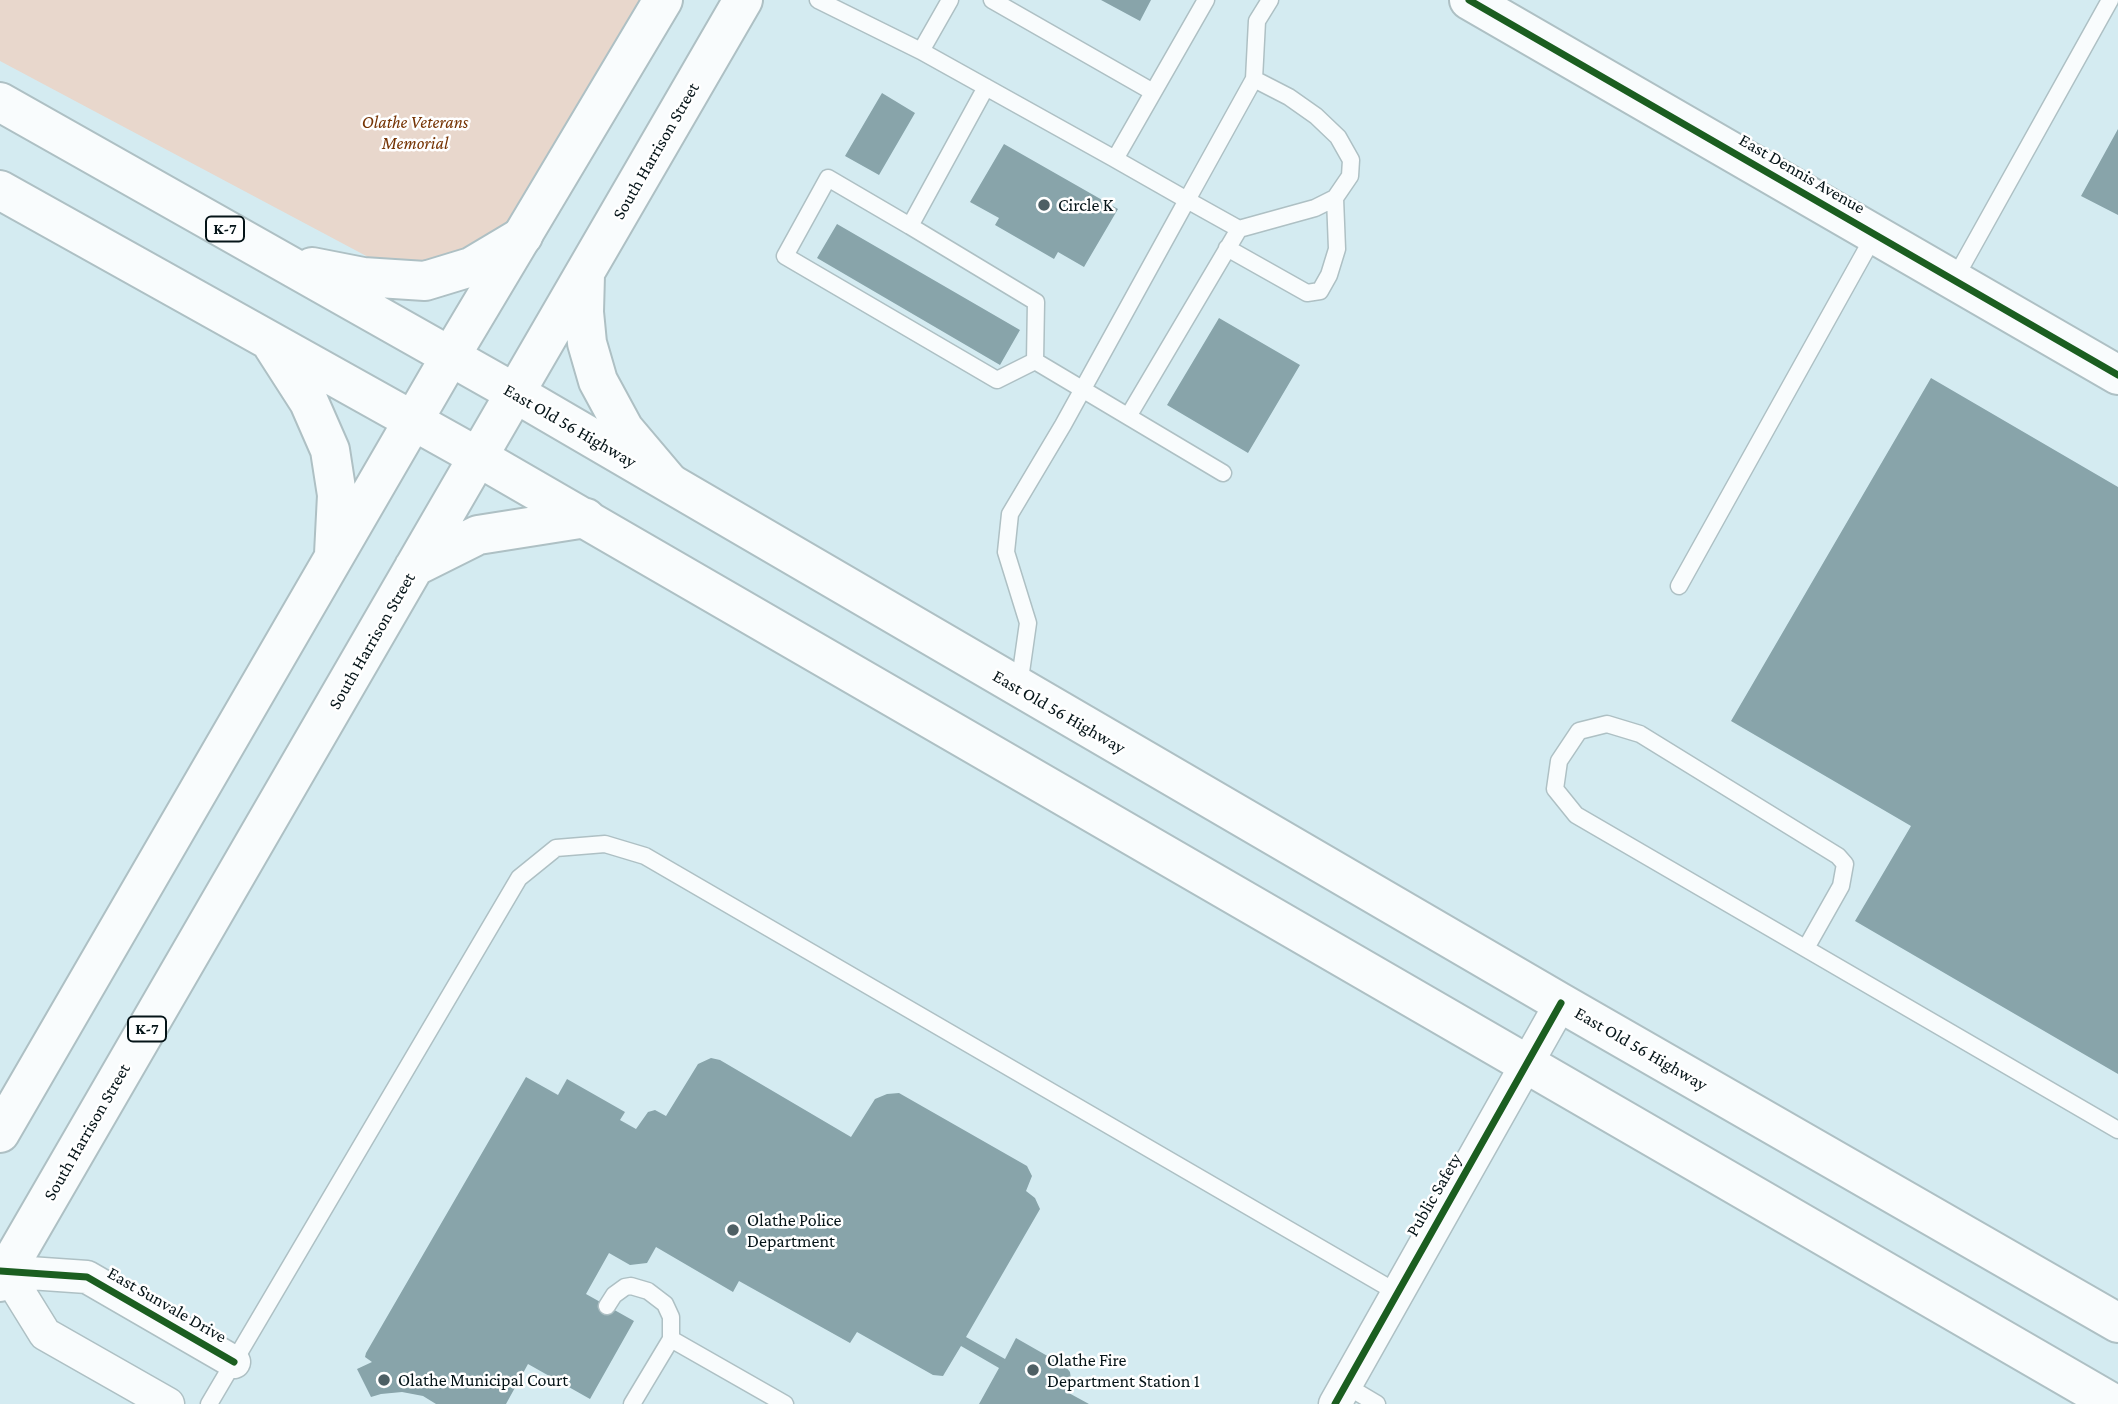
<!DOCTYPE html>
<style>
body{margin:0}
canvas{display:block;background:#d4ebf1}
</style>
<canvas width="2118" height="1404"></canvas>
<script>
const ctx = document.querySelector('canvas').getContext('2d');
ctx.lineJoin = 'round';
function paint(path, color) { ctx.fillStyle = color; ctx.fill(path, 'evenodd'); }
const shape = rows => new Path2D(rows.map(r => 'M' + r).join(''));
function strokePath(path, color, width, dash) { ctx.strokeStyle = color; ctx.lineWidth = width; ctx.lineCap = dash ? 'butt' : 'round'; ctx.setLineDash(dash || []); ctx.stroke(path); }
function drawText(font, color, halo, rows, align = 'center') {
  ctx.font = font + ' "Crimson Pro",serif'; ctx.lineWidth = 5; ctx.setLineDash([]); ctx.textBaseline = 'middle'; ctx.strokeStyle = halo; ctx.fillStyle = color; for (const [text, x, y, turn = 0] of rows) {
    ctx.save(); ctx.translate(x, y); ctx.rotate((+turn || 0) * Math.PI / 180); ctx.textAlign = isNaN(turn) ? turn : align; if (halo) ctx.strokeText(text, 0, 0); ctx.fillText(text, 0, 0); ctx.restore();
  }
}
paint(shape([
 [0,0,651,0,515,229,420,270,370,258,0,61]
]), '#e8d7cc');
paint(shape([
 [1101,0,1151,0,1140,21],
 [882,93,915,113,879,175,845,156],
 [2118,129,2118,215,2081,196],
 [1004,144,1118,209,1084,267,1058,252,1054,259,995,225,999,218,970,202],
 [837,224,1020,330,1000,365,817,258],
 [1219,318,1300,365,1248,453,1167,405],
 [1931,378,2118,487,2118,1074,1855,921,1911,826,1731,721],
 [711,1058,720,1060,851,1137,875,1099,887,1094,899,1093,1027,1166,1032,1176,1026,1191,1035,1198,1040,1209,966,1337,1005,1359,1016,1338,1065,1366,1070,1372,1071,1380,1067,1392,1089,1404,979,1404,999,1368,961,1346,943,1376,933,1375,857,1332,850,1343,739,1281,733,1292,656,1247,647,1263,630,1265,609,1253,586,1294,634,1321,590,1399,528,1364,506,1404,436,1404,423,1396,402,1392,381,1394,371,1397,357,1369,372,1362,365,1357,366,1353,526,1077,558,1095,567,1079,625,1112,620,1120,636,1129,648,1112,655,1110,666,1116,698,1064]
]), '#88a4aa');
const service = shape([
 [818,0,921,51,950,0],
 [992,0,1153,92],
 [1206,0,1115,159,1187,200,1254,79,1257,21,1270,0],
 [921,51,1115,159],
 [986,87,910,226,828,178,785,256,997,380,1035,361],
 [910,226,1036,302,1035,361],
 [1239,229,1315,208,1335,198,1350,176,1351,160,1338,137,1316,116,1289,97,1254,79],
 [1227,248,1307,293,1320,291,1329,275,1337,249,1335,198],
 [1954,280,2110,0],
 [1035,361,1223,473],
 [1679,586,1875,234],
 [1019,686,1028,623,1006,552,1010,514,1063,425,1187,200,1239,229,1129,415],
 [1806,948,1841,886,1845,864,1838,856,1640,734,1607,724,1579,731,1559,761,1555,789,1576,815,2118,1130],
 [607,1306,614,1295,625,1287,631,1286,648,1291,665,1304,671,1317,671,1339,785,1404],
 [1345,1385,1377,1404],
 [209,1404,519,878,556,848,605,844,645,856,1396,1292],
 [632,1404,671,1339]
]);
const minor = shape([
 [0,1271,87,1277,234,1362],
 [6,1271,45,1334,168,1404],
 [1335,1404,1561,1003]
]);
const tertiary = shape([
 [1469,0,2118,375]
]);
const secondary = shape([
 [585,275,584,312,587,343,598,381,624,429,668,481],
 [450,357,663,0],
 [515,393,743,0]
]);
const primary = shape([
 [515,393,1561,1003,2118,1323],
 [478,457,2114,1404]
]);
const trunk = shape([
 [0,102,515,393,0,1282],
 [0,190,478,457],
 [312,267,363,277,425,281,471,267,523,236],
 [273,346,309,402,330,450,337,495,334,554],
 [414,567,478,535,586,518],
 [0,1133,450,357]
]);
strokePath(service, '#aec0c4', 19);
strokePath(minor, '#aec0c4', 35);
strokePath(tertiary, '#aec0c4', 42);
strokePath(secondary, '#aec0c4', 42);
strokePath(primary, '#aec0c4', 42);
strokePath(trunk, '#aec0c4', 42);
strokePath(service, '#f9fcfd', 16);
strokePath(minor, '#f9fcfd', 32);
strokePath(tertiary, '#f9fcfd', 38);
strokePath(secondary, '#f9fcfd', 38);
strokePath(primary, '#f9fcfd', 38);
strokePath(trunk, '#f9fcfd', 38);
strokePath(shape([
 [1469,0,2118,375],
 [0,1271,87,1277,234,1362],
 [1335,1404,1561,1003]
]), '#1b5e20', 7);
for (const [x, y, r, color] of [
 [1044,205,7,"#4d5f64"],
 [733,1230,7,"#4d5f64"],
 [1033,1370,7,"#4d5f64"],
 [384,1380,7,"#4d5f64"]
]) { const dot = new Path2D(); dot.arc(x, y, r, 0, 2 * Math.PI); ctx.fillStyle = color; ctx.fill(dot); strokePath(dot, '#fff', 2.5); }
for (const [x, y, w] of [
 [225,229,38],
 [147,1029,38]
]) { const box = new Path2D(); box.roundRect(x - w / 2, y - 12.5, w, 25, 5); ctx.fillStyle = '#fff'; ctx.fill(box); strokePath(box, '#051418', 2); }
drawText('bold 16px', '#051418', null, [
 ["K-7",225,229],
 ["K-7",147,1029]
]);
drawText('italic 18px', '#753303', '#fff', [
 ["Olathe Veterans",415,122],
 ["Memorial",415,143]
]);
drawText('18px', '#051418', '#fff', [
 ["South Harrison Street",656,151,-60],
 ["East Dennis Avenue",1802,174,30],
 ["East Old 56 Highway",570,426,30],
 ["South Harrison Street",372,641,-60],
 ["East Old 56 Highway",1059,712,30],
 ["East Old 56 Highway",1641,1049,30],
 ["South Harrison Street",87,1132,-60],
 ["Public Safety",1434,1195,-60],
 ["East Sunvale Drive",167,1305,30]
]);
drawText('18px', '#051418', '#fff', [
 ["Circle K",1058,205],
 ["Olathe Police",747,1220],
 ["Department",747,1241],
 ["Olathe Fire",1047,1360],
 ["Department Station 1",1047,1381],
 ["Olathe Municipal Court",398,1380]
], 'left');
</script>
